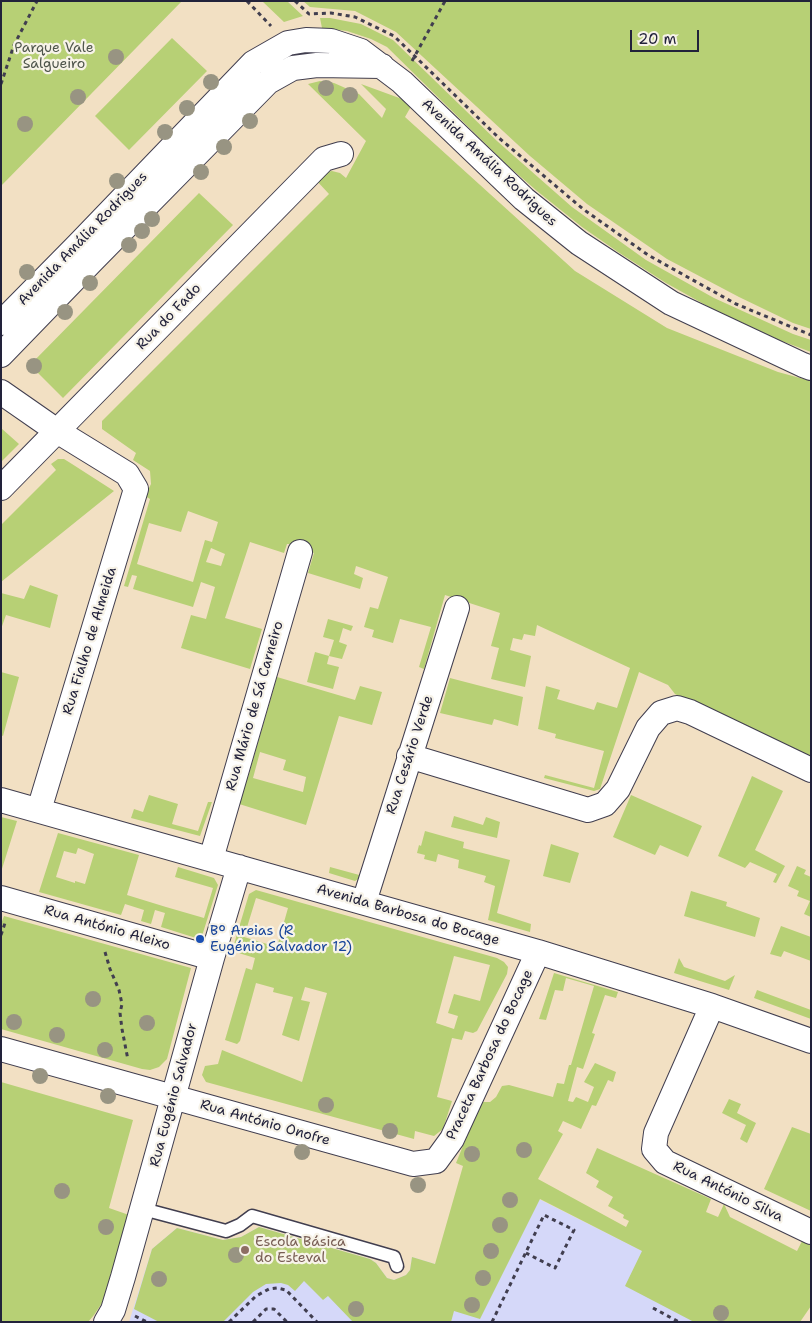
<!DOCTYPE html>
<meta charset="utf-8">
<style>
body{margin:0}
#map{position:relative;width:812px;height:1323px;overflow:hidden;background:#f2e0c3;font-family:"Shantell Sans",sans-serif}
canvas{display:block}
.frame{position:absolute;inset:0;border:2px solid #22223b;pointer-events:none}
.scale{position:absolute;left:630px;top:30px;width:69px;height:22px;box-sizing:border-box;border:2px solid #22223b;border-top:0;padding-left:6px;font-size:15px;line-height:18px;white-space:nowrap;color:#22223b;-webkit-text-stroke:4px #f7f3e8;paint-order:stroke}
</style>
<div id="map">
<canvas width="812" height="1323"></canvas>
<div class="frame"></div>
<div class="scale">20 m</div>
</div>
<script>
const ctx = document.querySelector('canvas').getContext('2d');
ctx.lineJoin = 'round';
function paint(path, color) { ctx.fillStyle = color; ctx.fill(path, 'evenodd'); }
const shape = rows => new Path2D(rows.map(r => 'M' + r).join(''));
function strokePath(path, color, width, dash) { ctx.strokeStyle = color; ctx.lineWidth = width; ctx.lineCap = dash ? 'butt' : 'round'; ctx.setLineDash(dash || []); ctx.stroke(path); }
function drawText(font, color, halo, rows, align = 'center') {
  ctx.font = font + ' "Shantell Sans",sans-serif'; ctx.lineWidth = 4.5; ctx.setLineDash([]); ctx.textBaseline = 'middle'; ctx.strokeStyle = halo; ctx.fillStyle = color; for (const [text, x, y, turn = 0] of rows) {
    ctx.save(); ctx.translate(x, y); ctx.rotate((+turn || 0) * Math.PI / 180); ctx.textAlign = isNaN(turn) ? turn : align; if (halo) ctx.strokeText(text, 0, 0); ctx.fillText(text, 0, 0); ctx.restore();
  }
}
paint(shape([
 [493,1176,746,1303,737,1322,129,1322,152,1249,177,1228,223,1240,241,1237,259,1227,370,1259,376,1263,387,1278,394,1280,406,1275,410,1270,412,1257,435,1264]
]), '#d5d8f9');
paint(shape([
 [1,1,182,1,1,186],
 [262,1,287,1,303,16,284,22],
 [303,1,811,1,811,329,793,323,739,297,667,259,587,204,530,156,396,32,355,11,310,7],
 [320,18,330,18,361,24,393,40,497,141,572,207,646,260,714,298,793,334,811,340,811,352,779,340,709,307,666,283,618,252,582,227,537,191,507,165,387,47,371,39,347,31,322,28],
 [172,38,207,71,129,150,95,116],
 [320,81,334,83,359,94,382,118,386,109,361,84,413,103,405,117,575,271,667,328,778,372,811,381,811,759,675,694,668,685,639,672,600,789,594,791,544,778,545,775,594,788,604,751,555,738,556,734,538,729,546,686,560,690,557,699,594,710,597,702,617,708,630,668,537,625,535,636,524,634,522,640,513,638,510,650,531,656,525,687,491,679,499,648,491,646,500,613,445,595,424,669,419,667,431,627,400,619,393,643,372,637,374,630,364,627,370,607,378,609,388,577,356,566,354,574,363,578,360,589,308,573,314,553,295,544,287,544,284,553,250,542,225,618,262,629,250,669,181,648,191,615,206,619,215,587,201,582,193,607,133,589,137,576,132,575,128,587,124,586,150,499,145,496,151,484,150,471,133,460,136,453,102,429,102,421,329,194,316,180,325,172,332,171,340,173,346,178,366,141,308,84],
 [188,511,218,522,212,542,205,540,193,582,137,564,149,523,181,532],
 [211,548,225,554,221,566,206,562],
 [199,193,233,225,63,398,30,365],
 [1,428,19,444,1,462],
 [58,459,64,459,72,464,114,491,1,582,1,525,56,470,51,464],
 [30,585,58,595,50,628,6,615,1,629,1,593,24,599],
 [328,619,353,626,351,631,343,628,339,642,347,645,342,659,329,656,327,664,339,667,333,689,307,682,315,652,329,656,334,640,323,637],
 [1,672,19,677,3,736,1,735],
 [277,677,355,700,360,686,382,692,372,725,339,716,306,825,236,803,244,776,248,777],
 [260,752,286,760,283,770,306,777,303,792,253,778],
 [450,678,523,697,518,726,494,719,492,725,440,713],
 [752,776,783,791,755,850,785,866,776,883,773,882,777,874,750,862,745,868,718,856],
 [149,795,178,804,172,824,198,831,208,802,212,802,200,836,131,818,134,809,143,812],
 [631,795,702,826,688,857,660,845,655,855,613,837],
 [454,816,483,825,486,817,500,822,497,838,451,827],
 [1,817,17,821,1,872],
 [425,831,464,842,463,848,510,860,497,913,531,924,530,932,488,920,495,886,484,882,486,876,458,868,459,860,438,854,436,862,424,859,425,855,417,853,419,845,421,846],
 [58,833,139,855,127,895,166,907,204,918,213,888,175,877,178,867,214,878,218,885,202,936,196,938,161,927,165,913,155,910,151,924,141,921,144,910,125,904,121,915,39,892],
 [78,848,94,854,85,884,75,881,75,883,56,877,64,851,76,854],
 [551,844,579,853,570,883,543,876],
 [797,866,806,870,804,874,811,877,811,917,804,914,810,901,797,896,799,891,788,886],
 [330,867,363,876,355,881,329,873],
 [256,890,497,958,504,962,508,967,507,974,477,1031,473,1033,465,1031,462,1040,452,1038,437,1097,452,1101,443,1129,434,1136,415,1131,414,1139,206,1082,202,1075,205,1066,218,1064,222,1050,302,1082,327,993,305,987,301,1000,310,1002,299,1041,282,1035,293,997,273,992,274,988,256,983,240,1041,237,1044,225,1040,246,968,252,970,255,958,232,951,249,894],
 [256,898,288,908,277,947,244,937],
 [454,956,490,965,480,1001,454,994,448,1013,458,1016,454,1029,436,1023],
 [691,891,727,902,726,906,760,918,755,937,684,916],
 [4,916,191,968,167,1059,159,1067,150,1070,142,1069,1,1029,1,924],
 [781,926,811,937,811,961,784,951,781,957,770,954],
 [679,958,684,967,725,981,735,975,729,990,674,973],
 [554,973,618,992,616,998,605,995,592,1033,595,1034,583,1069,577,1067,568,1101,573,1102,576,1097,588,1102,594,1087,584,1082,595,1063,616,1072,613,1082,608,1080,596,1106,592,1105,581,1129,563,1121,558,1131,563,1134,538,1179,626,1227,629,1221,623,1218,624,1215,608,1206,613,1197,596,1187,599,1181,586,1173,597,1148,711,1199,706,1212,718,1217,724,1204,730,1217,797,1251,802,1241,811,1245,811,1306,800,1322,694,1322,625,1286,642,1251,540,1199,480,1319,454,1311,451,1322,353,1322,328,1296,323,1300,304,1281,295,1291,288,1285,281,1283,266,1284,253,1292,223,1322,159,1322,134,1309,152,1249,177,1228,223,1240,241,1237,259,1227,370,1259,376,1263,387,1278,394,1280,406,1275,410,1270,412,1257,435,1264,463,1166,456,1163,481,1102,490,1102,496,1097,502,1086,509,1085,553,1097,557,1083,564,1084,569,1065,571,1065,594,986,566,978,563,991,555,990,546,1020,539,1019],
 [757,990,811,1010,811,1019,754,998],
 [1,1082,133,1120,109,1208,129,1215,102,1303,94,1315,88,1322,1,1322],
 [729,1099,741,1104,737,1113,756,1123,747,1143,740,1139,746,1125,722,1113],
 [792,1127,811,1134,811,1211,764,1189]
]), '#b7d075');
const lane = shape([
 [143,1209,226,1231,240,1225,252,1216,394,1257,397,1266]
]);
const street = shape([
 [1,323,78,245,253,63,288,43,306,40,331,41,361,51,402,82,524,199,579,243,671,303,803,365,811,368],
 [1,355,93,260,268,82,293,68,317,65,382,66],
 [1,392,57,431,127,474,136,489,39,810],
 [1,488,324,159,341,154],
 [409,756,588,810,605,804,618,789,648,728,661,713,677,708,690,712,811,770],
 [1,800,538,952,712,1006,811,1041],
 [211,859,300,552],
 [1,898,212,958],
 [364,902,457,608],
 [712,1006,656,1133,654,1149,665,1162,811,1232],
 [1,1049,413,1164,436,1161,452,1139,538,952],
 [106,1322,113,1310,123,1277,212,958,239,867]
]);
strokePath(lane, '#413e4f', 15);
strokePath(street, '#413e4f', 26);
strokePath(shape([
 [247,1,271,26],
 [295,1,309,14,331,13,355,17,394,36,499,138,583,209,648,255,736,304,811,335],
 [412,61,445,1],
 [1,84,14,45,37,1],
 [1,935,5,923],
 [105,952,110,969,119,990,122,1004,120,1013,122,1029,128,1060],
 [653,1308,679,1322],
 [135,1316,147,1322],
 [229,1322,256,1296,269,1289,277,1288,286,1290,317,1322],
 [253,1322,266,1309,274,1309,287,1322],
 [492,1322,544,1215,574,1230,555,1268,526,1253]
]), '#413e4f', 3, [4, 4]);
strokePath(lane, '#fff', 12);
strokePath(street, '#fff', 24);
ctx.fillStyle = '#989482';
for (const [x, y] of [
 [116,57],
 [211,82],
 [326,88],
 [350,95],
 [78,97],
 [187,108],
 [250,121],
 [25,124],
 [165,132],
 [224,147],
 [201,172],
 [117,181],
 [152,219],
 [142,231],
 [129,245],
 [27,272],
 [90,283],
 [65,312],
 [34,366],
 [93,999],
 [14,1022],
 [147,1023],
 [57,1035],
 [105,1050],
 [40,1076],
 [108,1096],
 [326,1105],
 [390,1131],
 [524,1150],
 [302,1152],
 [472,1154],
 [418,1185],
 [62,1191],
 [510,1200],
 [500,1225],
 [106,1227],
 [491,1251],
 [236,1255],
 [483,1278],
 [159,1279],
 [472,1305],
 [356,1309],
 [721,1313]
]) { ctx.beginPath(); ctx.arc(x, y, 8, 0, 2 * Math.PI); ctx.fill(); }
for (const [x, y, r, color] of [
 [200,939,5,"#1a4fb4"],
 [245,1250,5,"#8d6e63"]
]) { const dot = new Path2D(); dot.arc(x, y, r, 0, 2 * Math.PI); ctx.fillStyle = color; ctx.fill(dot); strokePath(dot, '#f7f3e8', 2); }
drawText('14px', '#4f564c', '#f7f3e8', [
 ["Parque Vale",54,48],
 ["Salgueiro",54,64]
]);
drawText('14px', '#22223b', '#f7f3e8', [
 ["Avenida Amália Rodrigues",489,163,43],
 ["Avenida Amália Rodrigues",83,239,-46],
 ["Rua do Fado",169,317,-46],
 ["Rua Fialho de Almeida",90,641,-73],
 ["Rua Mário de Sá Carneiro",255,706,-74],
 ["Rua Cesário Verde",410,755,-72],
 ["Avenida Barbosa do Bocage",408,915,16],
 ["Rua António Aleixo",107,928,16],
 ["Praceta Barbosa do Bocage",490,1055,-65],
 ["Rua Eugénio Salvador",174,1095,-75],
 ["Rua António Onofre",265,1123,16],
 ["Rua António Silva",728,1192,26]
]);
drawText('14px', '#164399', '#f7f3e8', [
 ["Bº Areias (R",210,931],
 ["Eugénio Salvador 12)",210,947]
], 'left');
drawText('14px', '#785e54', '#f7f3e8', [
 ["Escola Básica",255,1242],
 ["do Esteval",255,1258]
], 'left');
</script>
